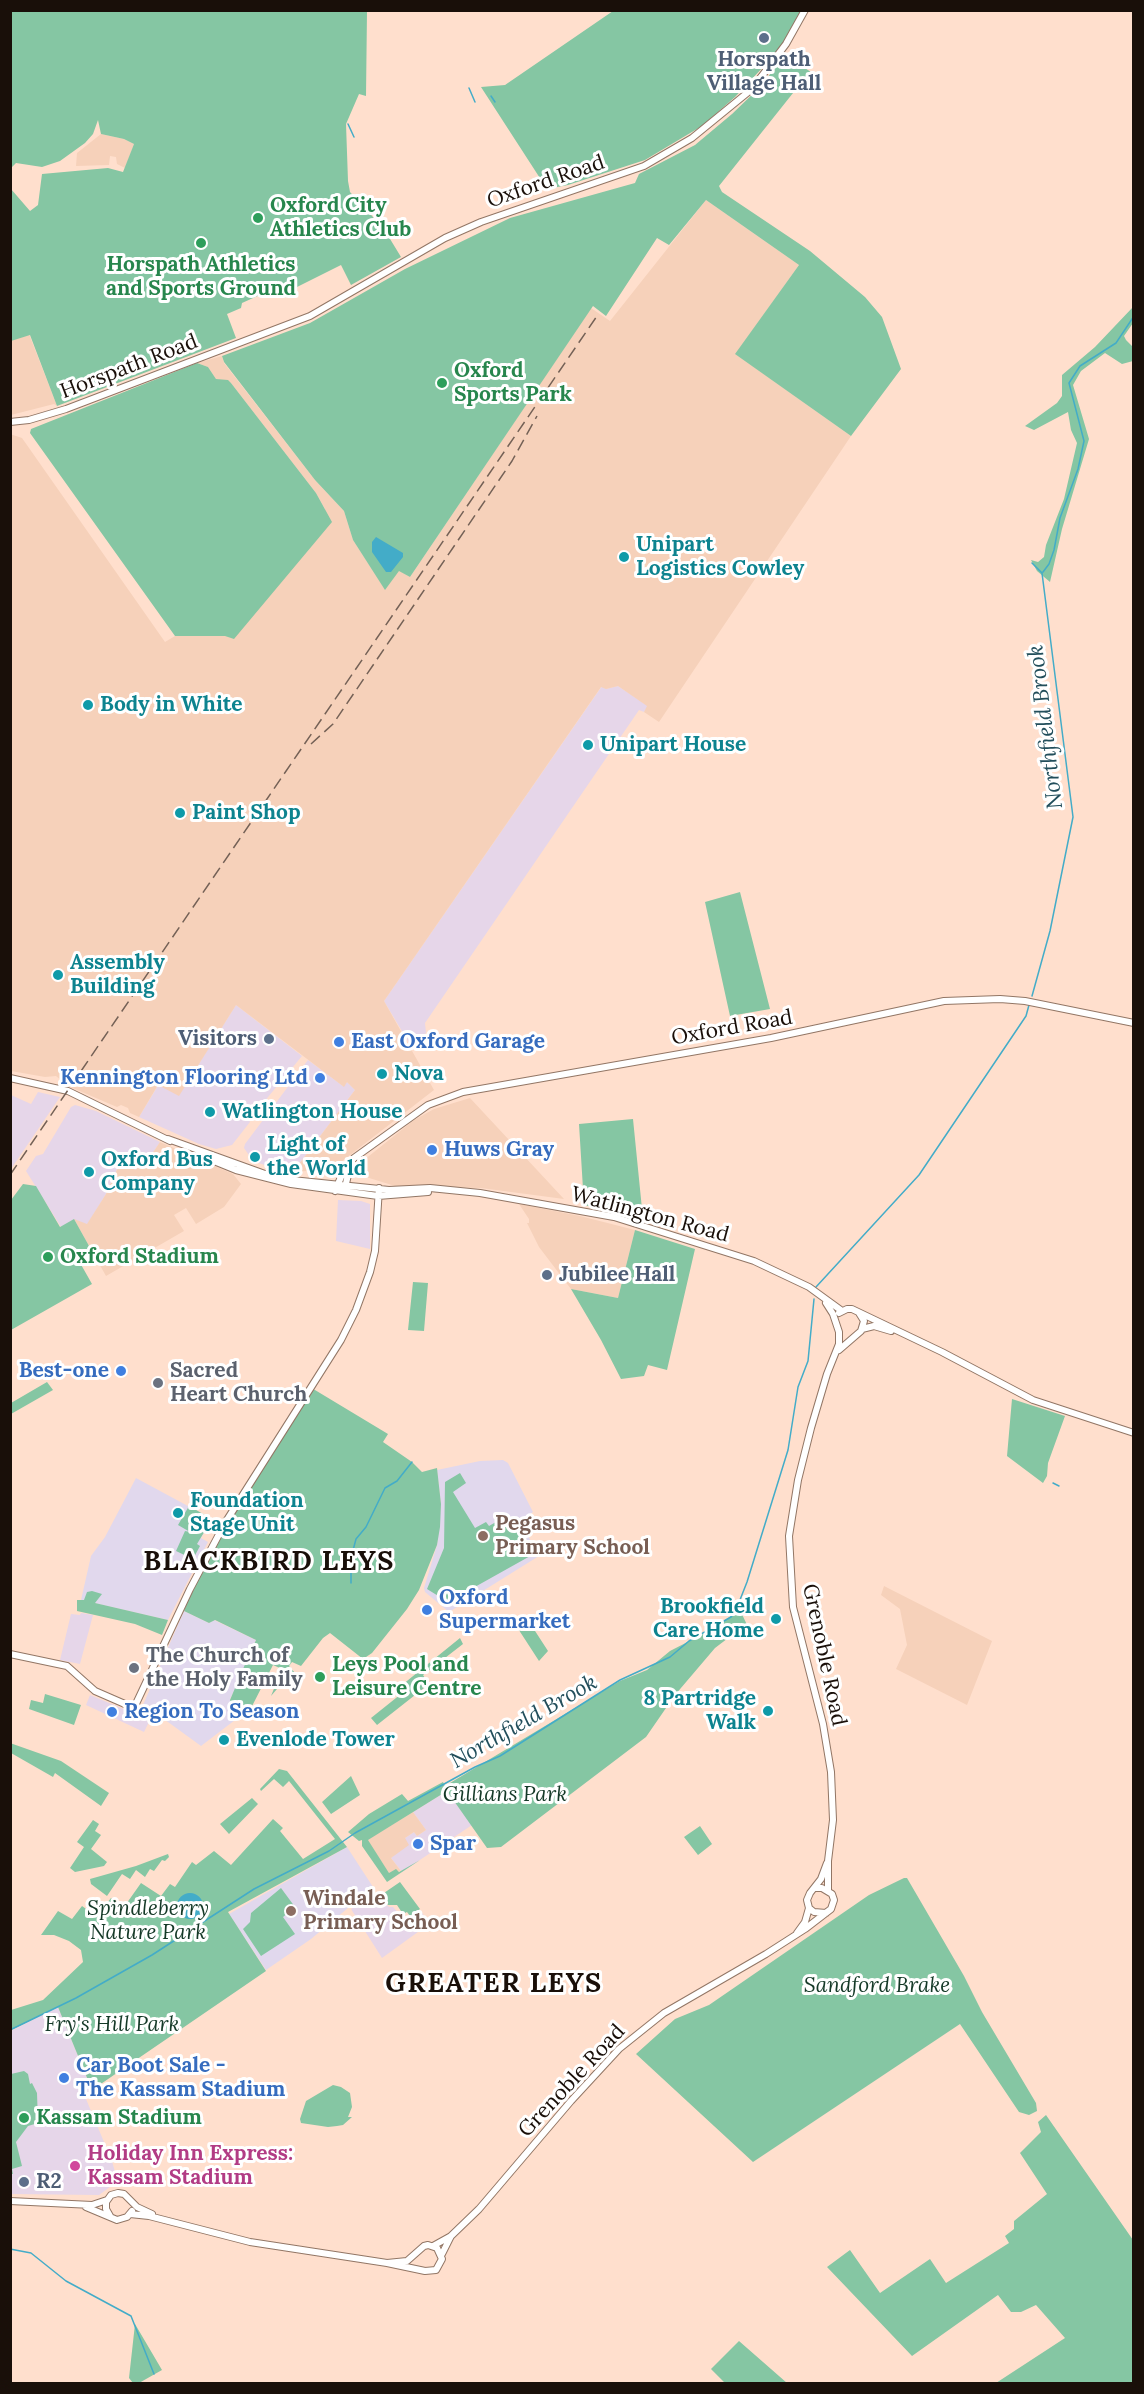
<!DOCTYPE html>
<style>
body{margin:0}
#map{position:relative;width:1144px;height:2394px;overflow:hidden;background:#ffdfcd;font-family:Lora,serif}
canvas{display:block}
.frame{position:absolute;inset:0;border:12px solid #190f09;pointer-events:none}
</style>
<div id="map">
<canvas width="1144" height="2394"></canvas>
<div class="frame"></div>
</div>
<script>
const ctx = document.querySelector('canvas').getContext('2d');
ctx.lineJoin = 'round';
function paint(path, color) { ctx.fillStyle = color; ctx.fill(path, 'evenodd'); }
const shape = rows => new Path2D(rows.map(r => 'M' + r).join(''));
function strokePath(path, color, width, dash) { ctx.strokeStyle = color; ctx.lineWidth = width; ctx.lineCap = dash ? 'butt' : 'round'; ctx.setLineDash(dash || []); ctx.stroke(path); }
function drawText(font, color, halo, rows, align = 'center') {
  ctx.font = font + ' Lora,serif'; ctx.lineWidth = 6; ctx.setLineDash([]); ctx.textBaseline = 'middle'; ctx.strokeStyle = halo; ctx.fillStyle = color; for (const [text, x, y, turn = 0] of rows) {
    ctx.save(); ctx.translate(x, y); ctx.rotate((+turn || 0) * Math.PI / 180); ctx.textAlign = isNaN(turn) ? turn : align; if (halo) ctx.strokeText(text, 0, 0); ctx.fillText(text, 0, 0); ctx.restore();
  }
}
paint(shape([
 [602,686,606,689,618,686,648,706,644,712,639,710,425,1023,426,1033,409,1043,384,1001],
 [236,1005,302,1056,249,1120,250,1122,232,1145,216,1149,199,1144,139,1117,159,1084,179,1095],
 [308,1060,343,1086,347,1082,355,1090,293,1172,282,1171,253,1161,244,1148,245,1144],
 [38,1092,60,1097,11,1169,11,1095,31,1104],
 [75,1105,96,1111,160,1142,154,1151,136,1170,120,1163,106,1194,87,1225,61,1227,26,1171,36,1156,43,1154,71,1107],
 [338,1200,361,1201,370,1204,370,1249,336,1241],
 [81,1613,93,1615,80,1664,60,1660,71,1614,80,1615],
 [90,1695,150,1720,144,1732,86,1705],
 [447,1791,472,1825,402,1872,391,1858,405,1838,414,1832,417,1836,426,1830,413,1812],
 [378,1897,389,1907,393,1907,406,1921,421,1911,429,1924,382,1958,351,1909],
 [58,2007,92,2090,86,2099,112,2161,115,2172,114,2184,99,2195,11,2194,11,2031]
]), '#e6d6e9');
paint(shape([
 [101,134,124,139,134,144,125,168,117,164,116,157,110,156,109,165,76,166,77,153],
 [706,200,799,265,736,354,851,436,659,722,644,712,647,706,618,686,606,689,601,687,384,1001,434,1090,332,1169,293,1172,355,1090,347,1082,344,1087,236,1005,179,1096,158,1085,139,1117,130,1113,128,1108,121,1105,117,1107,68,1086,56,1076,45,1077,11,1071,10,434,22,438,165,642,175,636,225,636,325,509,316,493,231,383,216,379,208,367,197,363,222,356,224,363,315,480,344,511,353,540,385,589,399,570,410,577,591,308,610,321],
 [29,334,57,406,54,404,11,415,10,341],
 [470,1098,564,1199,481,1188,395,1186,353,1173,359,1164,414,1120,434,1109],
 [160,1142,233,1174,241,1184,224,1207,196,1224,186,1208,174,1215,184,1231,106,1276,74,1219,87,1224,106,1194,120,1163,136,1170,139,1163,143,1164,154,1151],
 [519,1204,580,1216,635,1230,618,1298,571,1289,539,1247,527,1223,529,1223,529,1219],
 [884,1586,992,1641,967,1705,896,1669,907,1645,900,1609,881,1595],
 [413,1812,426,1830,417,1836,414,1832,405,1838,409,1845,391,1858,401,1871,389,1873,367,1840]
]), '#f6d1ba');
paint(shape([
 [503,1460,508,1463,533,1512,520,1521,539,1556,449,1612,425,1592,424,1588,437,1545,441,1504,437,1470,480,1461],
 [136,1478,212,1519,201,1538,208,1542,168,1620,81,1600,91,1556,105,1537],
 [184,1611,209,1623,214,1620,256,1640,249,1656,252,1657,230,1699,239,1717,201,1746,168,1722,144,1708,143,1705],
 [347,1847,373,1887,311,1939,266,1970,229,1914]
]), '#e1d8ed');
paint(shape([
 [11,10,367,11,366,96,359,94,346,124,348,181,350,192,384,229,401,257,351,285,341,265,295,288,294,285,264,298,262,294,242,303,241,308,227,314,236,338,57,406,30,335,11,341,11,189,30,211,38,205,42,174,108,168,123,172,134,144,124,139,101,134,98,120,93,134,85,143,60,161,42,167,16,163,11,168],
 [613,11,802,11,781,47,766,64,735,97,702,126,645,160,568,185,547,189,481,87,505,85],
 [785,55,814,74,797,88,719,186,722,192,810,251,865,297,882,317,901,369,851,436,735,354,799,265,706,200,669,245,657,238,606,316,593,306,410,577,399,571,385,590,353,540,344,511,315,480,224,362,222,356,310,323,405,269,510,218,635,183,639,174,695,145,732,114,760,87],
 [1133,307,1133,323,1124,336,1126,340,1133,347,1133,361,1122,364,1105,353,1081,371,1073,385,1089,439,1062,529,1050,582,1037,571,1031,560,1038,562,1044,557,1046,545,1064,499,1077,443,1071,430,1068,412,1034,430,1025,426,1057,403,1062,396,1062,375,1095,347],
 [197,363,208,367,216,379,228,380,231,383,316,493,332,522,234,639,225,636,175,636,30,433,31,429,36,427],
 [740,892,770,1009,730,1016,705,902],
 [633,1119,643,1219,584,1205,579,1124],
 [23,1184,36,1186,60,1227,74,1219,93,1253,79,1261,92,1284,11,1330,11,1200],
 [635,1230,695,1249,667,1370,648,1365,644,1376,621,1379,601,1340,571,1289,618,1298],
 [413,1282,428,1283,424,1331,408,1330],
 [47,1382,53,1390,11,1414,11,1403],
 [310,1387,388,1434,383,1442,412,1462,422,1472,437,1468,441,1504,440,1527,437,1545,419,1590,407,1609,372,1653,363,1659,330,1633,323,1638,301,1666,292,1662,289,1666,295,1673,292,1677,289,1675,271,1696,282,1669,273,1665,248,1714,237,1712,230,1700,246,1662,249,1663,251,1658,249,1656,256,1640,215,1620,209,1623,184,1611,192,1589,225,1523],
 [1012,1399,1065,1416,1048,1463,1047,1476,1043,1483,1007,1456],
 [460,1473,466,1483,453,1492,475,1528,486,1522,489,1526,508,1515,532,1555,448,1602,427,1589,444,1548,445,1482],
 [189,1506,212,1519,197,1544,200,1546,193,1559,176,1551,185,1531,190,1532,178,1525],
 [92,1591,102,1594,95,1603,168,1620,162,1635,135,1624,77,1611,77,1600,84,1600,87,1592],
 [740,1610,748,1627,744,1626,715,1648,675,1695,646,1737,501,1847,487,1848,447,1791,368,1840,389,1873,396,1869,399,1872,420,1860,387,1882,362,1846,362,1840,359,1841,348,1832,369,1814,402,1794,408,1801,443,1782,445,1786,620,1681,647,1670,670,1651,705,1633],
 [526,1617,548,1651,539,1661,515,1624],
 [460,1638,463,1644,423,1675,429,1684,377,1725,371,1718,406,1690,402,1685],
 [45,1694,81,1705,74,1725,29,1709,31,1700,43,1703],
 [10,1743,61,1761,109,1793,101,1806,55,1773,53,1777,11,1753],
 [279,1769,287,1771,347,1847,228,1912,266,1971,92,2090,58,2007,11,2030,11,2010,43,2000,83,1962,81,1950,69,1941,54,1935,41,1935,58,1911,72,1919,82,1906,92,1913,95,1909,100,1912,111,1898,124,1907,141,1883,161,1896,170,1884,175,1887,192,1862,196,1865,214,1851,231,1865,273,1819,283,1828,280,1831,303,1859,335,1839,289,1781,283,1787,274,1779,261,1791,260,1789],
 [351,1776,360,1795,331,1814,322,1802],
 [252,1798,258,1804,229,1834,220,1824],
 [93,1820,99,1824,95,1831,101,1835,91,1849,107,1862,104,1866,75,1872,70,1868,84,1847,77,1842],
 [700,1826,712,1844,698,1855,684,1837],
 [168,1854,169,1857,165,1861,162,1860,154,1871,150,1869,145,1877,136,1870,130,1879,122,1874,107,1896,91,1884,90,1879,136,1866],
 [904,1878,907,1878,964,1976,982,2012,1036,2103,1037,2111,1029,2115,1019,2112,960,2024,753,2162,636,2054,675,2019,709,2005,869,1895],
 [400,1882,420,1909,410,1916,407,1912,403,1914,397,1905,388,1905,381,1895],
 [281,1888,295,1907,283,1917,295,1934,261,1956,243,1929,250,1922,251,1913],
 [24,2071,28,2074,30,2084,32,2083,37,2093,38,2123,28,2126,16,2142,22,2166,12,2169,13,2174,11,2174,11,2074],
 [333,2085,341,2087,350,2093,352,2107,348,2117,352,2117,343,2125,337,2126,328,2127,301,2123,300,2119,306,2101],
 [1046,2115,1133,2240,1133,2383,996,2383,1065,2338,1036,2305,1021,2312,1011,2312,998,2295,912,2356,827,2267,850,2250,880,2293,930,2259,946,2283,1009,2243,1005,2236,1014,2229,1014,2221,1047,2194,1020,2153,1041,2132,1038,2122],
 [135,2324,162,2370,139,2383,133,2383,129,2378],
 [739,2341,787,2383,725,2383,711,2369]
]), '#85c6a3');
paint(shape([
 [376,537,403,553,403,557,391,572,386,572,372,552,372,542],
 '177 1906a13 13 0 1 1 26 0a13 13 0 1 1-26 0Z'
]), '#43acc8');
strokePath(shape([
 [469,88,475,102],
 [491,96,495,102],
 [348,124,354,137],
 [1043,572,1049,564,1054,550,1060,518,1078,469,1084,441,1069,383,1080,366,1116,343,1134,316],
 [1032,996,1050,931,1073,817,1042,573,1032,563],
 [816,1287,919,1175,1026,1016,1029,1005],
 [1053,1483,1059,1486],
 [351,1583,351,1558,356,1539,366,1527,385,1488,397,1481,412,1462],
 [10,2030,76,1998,152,1955,254,1889,329,1851,355,1833,475,1767,500,1756,620,1680,670,1657,689,1641,731,1617,736,1610,747,1582,788,1450,798,1387,808,1361,814,1299],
 [10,2249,31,2253,66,2281,131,2316,154,2374]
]), '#43acc8', 1.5);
const secondary = shape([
 [10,422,29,420,66,409,289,324,310,316,445,238,481,222,644,166,692,138,752,89,786,44,805,10],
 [10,1078,68,1091,170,1141],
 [168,1139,265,1174,292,1180,389,1190,430,1188,480,1193,614,1217,754,1261,809,1287,842,1311],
 [204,1157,236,1170,291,1184,378,1196,428,1192],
 [345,1188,350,1166],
 [335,1191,344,1170,354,1158,428,1105,463,1092,771,1038,944,1001,1000,999,1025,1001,1134,1023],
 [826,1303,833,1314,839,1332,839,1344,827,1374,811,1428,798,1480,789,1536,793,1607,823,1724,831,1772,833,1820,828,1861,828,1890],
 [839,1313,847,1309,852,1309,942,1352,1033,1400,1134,1433],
 [862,1329,874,1326,891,1331],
 [839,1350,861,1331,864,1321,859,1313],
 [10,1654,67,1666,95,1691,134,1708,190,1589,225,1523,341,1340,356,1310,370,1272,375,1251,379,1188],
 [826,1913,814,1912,809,1908,807,1900,810,1893,821,1879,827,1863],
 [797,1933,805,1922,809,1908],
 [10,2201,92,2205,107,2200],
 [86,2207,117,2220,127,2217,132,2211],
 [130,2214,149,2216,250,2242,387,2263,425,2271,436,2270,442,2259,437,2248,428,2245,424,2246,407,2261,387,2263],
 [110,2216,106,2209,106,2202,111,2195,118,2193,124,2194,137,2207,152,2214],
 [433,2246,451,2236],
 [442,2254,451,2236,479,2209,571,2101,619,2049,664,2013,766,1954,805,1929,831,1909,834,1900,832,1894,822,1888,815,1888]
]);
strokePath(secondary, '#927665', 8);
strokePath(secondary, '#fff', 6);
strokePath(shape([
 [311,744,333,724,512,461,537,416],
 [10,1175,597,316]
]), '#746156', 1.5, [12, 6]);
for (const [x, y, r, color] of [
 [764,38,6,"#5c6f8a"],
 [258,218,6,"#2e9e5b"],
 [201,243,6,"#2e9e5b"],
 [442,383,6,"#2e9e5b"],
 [624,557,6,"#0f9aa8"],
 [88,705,6,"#0f9aa8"],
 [588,745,6,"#0f9aa8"],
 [180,813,6,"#0f9aa8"],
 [58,975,6,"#0f9aa8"],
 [269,1039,6,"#5c6f8a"],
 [339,1042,6,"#3f7fe0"],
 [382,1074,6,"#0f9aa8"],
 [320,1078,6,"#3f7fe0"],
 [210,1112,6,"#0f9aa8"],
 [432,1150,6,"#3f7fe0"],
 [255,1157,6,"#0f9aa8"],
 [89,1172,6,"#0f9aa8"],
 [48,1257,6,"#2e9e5b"],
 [547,1275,6,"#5c6f8a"],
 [121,1371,6,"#3f7fe0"],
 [158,1383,6,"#6b7280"],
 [178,1513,6,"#0f9aa8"],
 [483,1536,6,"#8d6e63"],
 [427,1610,6,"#3f7fe0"],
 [776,1619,6,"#0f9aa8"],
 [134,1668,6,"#6b7280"],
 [320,1677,6,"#2e9e5b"],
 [768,1711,6,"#0f9aa8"],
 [112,1712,6,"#3f7fe0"],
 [224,1740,6,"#0f9aa8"],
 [418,1844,6,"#3f7fe0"],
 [291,1911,6,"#8d6e63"],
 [64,2078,6,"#3f7fe0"],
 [24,2118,6,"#2e9e5b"],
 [75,2166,6,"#d1479c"],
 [24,2182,6,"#5c6f8a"]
]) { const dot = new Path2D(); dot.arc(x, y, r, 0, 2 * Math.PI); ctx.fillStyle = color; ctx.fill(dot); strokePath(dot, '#fff', 2); }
drawText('bold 21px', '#4e5e75', '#fff', [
 ["Horspath",764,60,"center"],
 ["Village Hall",764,84,"center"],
 ["Visitors",257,1039,"right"],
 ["Jubilee Hall",559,1275],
 ["R2",36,2182]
], 'left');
drawText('21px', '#190f09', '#fff', [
 ["Oxford Road",546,182,-19],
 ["Horspath Road",129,367,-21],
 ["Oxford Road",732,1028,-10],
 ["Watlington Road",650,1215,15],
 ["Grenoble Road",824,1655,78],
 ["Grenoble Road",572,2081,-47]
]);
drawText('bold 21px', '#27864d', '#fff', [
 ["Oxford City",270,206],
 ["Athletics Club",270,230],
 ["Horspath Athletics",201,265,"center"],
 ["and Sports Ground",201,289,"center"],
 ["Oxford",454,371],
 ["Sports Park",454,395],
 ["Oxford Stadium",60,1257],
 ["Leys Pool and",332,1665],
 ["Leisure Centre",332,1689],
 ["Kassam Stadium",36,2118]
], 'left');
drawText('bold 21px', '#0d838f', '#fff', [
 ["Unipart",636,545],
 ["Logistics Cowley",636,569],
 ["Body in White",100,705],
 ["Unipart House",600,745],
 ["Paint Shop",192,813],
 ["Assembly",70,963],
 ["Building",70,987],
 ["Nova",394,1074],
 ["Watlington House",222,1112],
 ["Light of",267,1145],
 ["the World",267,1169],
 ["Oxford Bus",101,1160],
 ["Company",101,1184],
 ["Foundation",190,1501],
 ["Stage Unit",190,1525],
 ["Brookfield",764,1607,"right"],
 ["Care Home",764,1631,"right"],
 ["8 Partridge",756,1699,"right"],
 ["Walk",756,1723,"right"],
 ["Evenlode Tower",236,1740]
], 'left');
drawText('bold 21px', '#366cbe', '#fff', [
 ["East Oxford Garage",351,1042],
 ["Kennington Flooring Ltd",308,1078,"right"],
 ["Huws Gray",444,1150],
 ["Best-one",109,1371,"right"],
 ["Oxford",439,1598],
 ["Supermarket",439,1622],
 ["Region To Season",124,1712],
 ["Spar",430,1844],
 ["Car Boot Sale -",76,2066],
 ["The Kassam Stadium",76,2090]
], 'left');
drawText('bold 21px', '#5b616d', '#fff', [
 ["Sacred",170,1371],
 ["Heart Church",170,1395],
 ["The Church of",146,1656],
 ["the Holy Family",146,1680]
], 'left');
drawText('bold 21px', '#785e54', '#fff', [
 ["Pegasus",495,1524],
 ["Primary School",495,1548],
 ["Windale",303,1899],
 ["Primary School",303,1923]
], 'left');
drawText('italic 21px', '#143927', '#fff', [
 ["Gillians Park",505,1795],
 ["Spindleberry",148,1909],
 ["Nature Park",148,1933],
 ["Sandford Brake",877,1986],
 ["Fry's Hill Park",112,2025]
]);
drawText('bold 21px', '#b23c85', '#fff', [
 ["Holiday Inn Express:",87,2154],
 ["Kassam Stadium",87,2178]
], 'left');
drawText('italic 22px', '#224e5b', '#fff', [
 ["Northfield Brook",1046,727,-97],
 ["Northfield Brook",524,1722,-30]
]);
ctx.letterSpacing = '1.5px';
drawText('bold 27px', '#190f09', '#fff', [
 ["BLACKBIRD LEYS",269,1562],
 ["GREATER LEYS",494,1984]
]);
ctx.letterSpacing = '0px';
</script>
